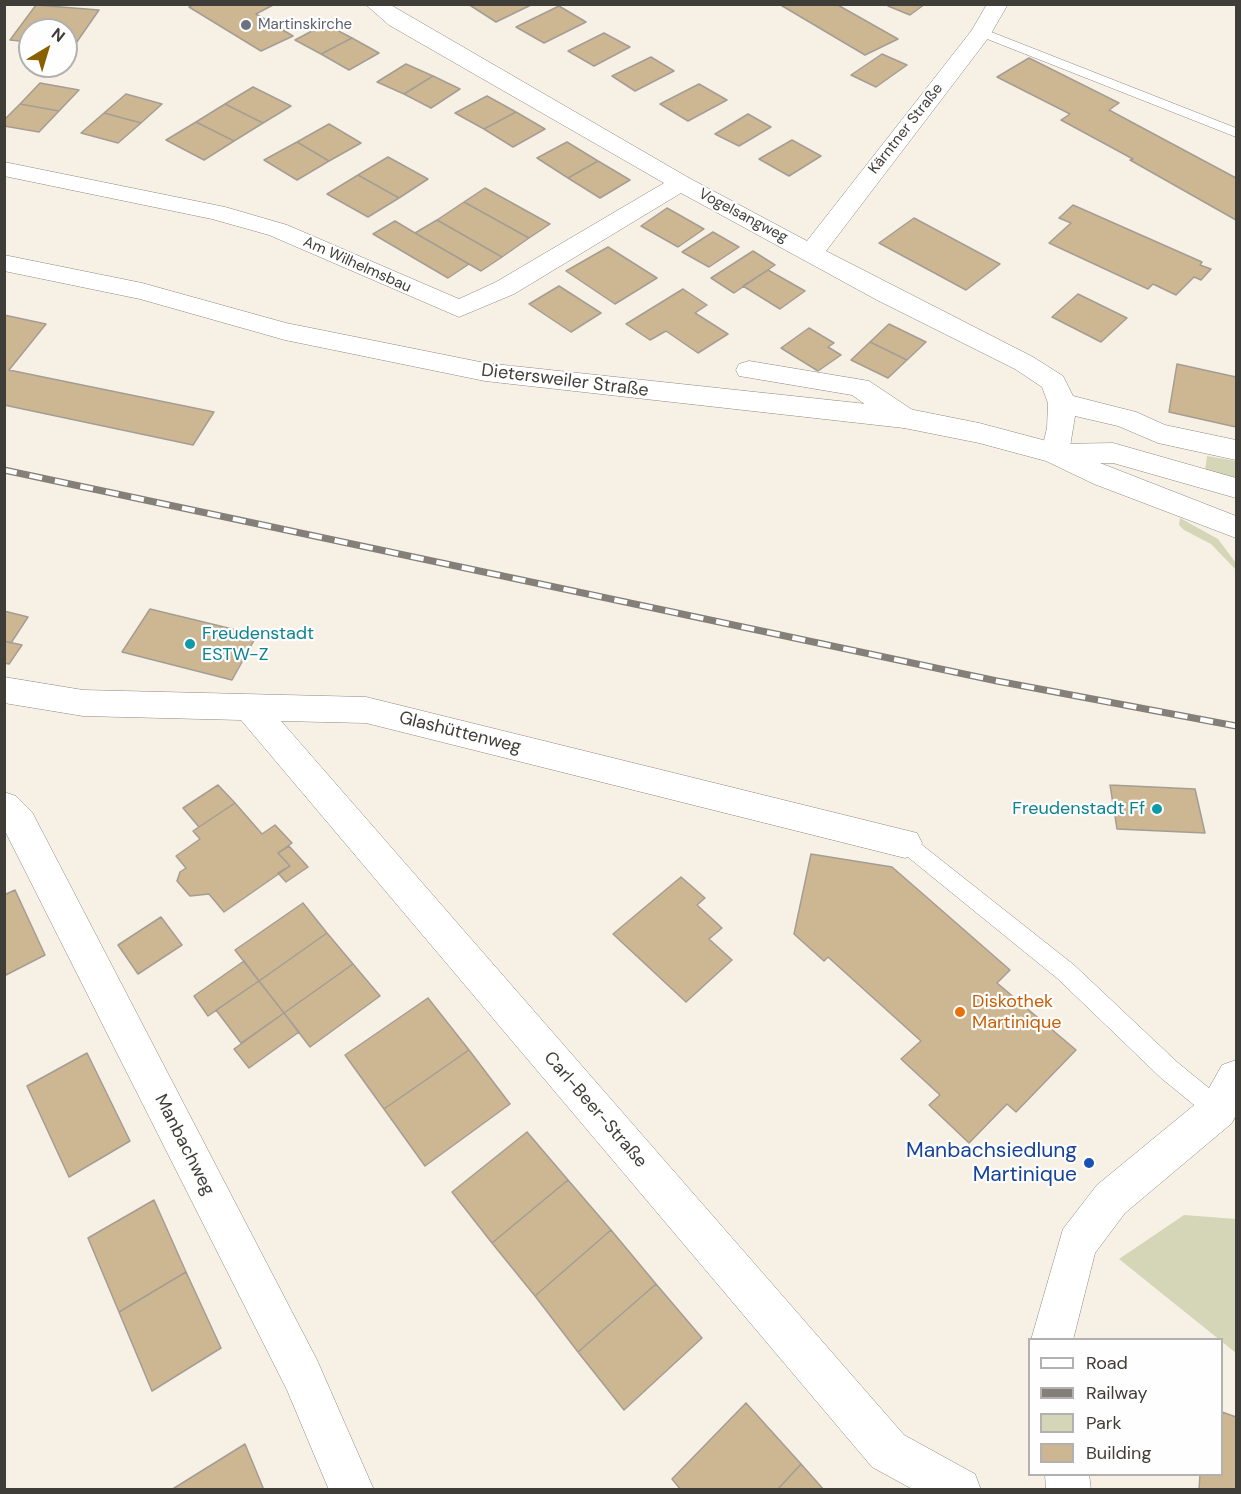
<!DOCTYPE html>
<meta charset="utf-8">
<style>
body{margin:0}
#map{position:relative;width:1241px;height:1494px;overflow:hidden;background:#f7f0e5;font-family:"DM Sans",sans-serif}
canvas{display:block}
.frame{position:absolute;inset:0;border:6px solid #3f3d38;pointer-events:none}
.legend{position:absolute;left:1028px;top:1338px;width:195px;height:138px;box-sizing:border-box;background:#fefefe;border:2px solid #b2b1af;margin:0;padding:8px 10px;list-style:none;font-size:18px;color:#3f3d38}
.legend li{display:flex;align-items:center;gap:12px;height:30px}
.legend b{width:30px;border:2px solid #b2b1af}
.north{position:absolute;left:18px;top:18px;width:60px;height:60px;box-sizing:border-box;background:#fefefe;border:2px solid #b2b1af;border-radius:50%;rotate:38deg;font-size:16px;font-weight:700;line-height:24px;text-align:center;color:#3f3d38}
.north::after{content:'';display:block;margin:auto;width:21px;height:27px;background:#896000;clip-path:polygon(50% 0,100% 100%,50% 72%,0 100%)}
</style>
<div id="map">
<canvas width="1241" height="1494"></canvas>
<div class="frame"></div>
<ul class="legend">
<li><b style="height:8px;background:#fff"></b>Road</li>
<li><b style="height:8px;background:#848079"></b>Railway</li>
<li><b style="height:16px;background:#d4d6b7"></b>Park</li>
<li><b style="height:16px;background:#cdb793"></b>Building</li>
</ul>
<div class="north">N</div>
</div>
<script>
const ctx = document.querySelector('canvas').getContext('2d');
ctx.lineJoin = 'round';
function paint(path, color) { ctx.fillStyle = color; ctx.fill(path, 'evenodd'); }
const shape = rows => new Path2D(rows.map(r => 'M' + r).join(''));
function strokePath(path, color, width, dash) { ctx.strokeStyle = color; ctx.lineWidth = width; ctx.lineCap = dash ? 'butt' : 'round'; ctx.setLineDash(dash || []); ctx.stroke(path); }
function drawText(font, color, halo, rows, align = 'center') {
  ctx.font = font + ' "DM Sans",sans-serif'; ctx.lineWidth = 4.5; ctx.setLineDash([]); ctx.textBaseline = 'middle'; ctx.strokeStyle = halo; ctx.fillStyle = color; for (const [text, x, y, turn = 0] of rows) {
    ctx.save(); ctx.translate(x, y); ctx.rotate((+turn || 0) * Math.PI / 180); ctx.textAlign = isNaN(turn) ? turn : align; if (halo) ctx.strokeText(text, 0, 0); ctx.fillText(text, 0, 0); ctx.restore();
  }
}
paint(shape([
 [1207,456,1236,461,1236,479,1205,471],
 [1180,518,1218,539,1236,563,1236,570,1211,544,1184,530,1179,525],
 [1184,1215,1236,1219,1236,1353,1119,1259]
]), '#d4d6b7');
const building = shape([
 [196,4,275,4,256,14,293,36,261,51,189,7,196,4],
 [468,4,533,4,496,22,468,4],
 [779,4,836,4,898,39,865,55,779,4],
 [890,4,925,4,910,15,888,6,890,4],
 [36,5,99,10,74,46,66,45,66,30,30,30,30,42,10,40,36,5],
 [559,6,586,22,544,43,516,27,559,6],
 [325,24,352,38,321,54,295,40,325,24],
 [604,33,630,47,594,66,568,51,604,33],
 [352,38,379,53,349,70,321,54,352,38],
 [882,54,907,65,876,87,851,75,882,54],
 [651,57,674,71,635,91,612,76,651,57],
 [1029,58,1119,103,1109,110,1236,178,1236,220,1130,160,1133,159,1061,120,1070,114,997,77,1029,58],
 [406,64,433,76,404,94,377,82,406,64],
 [433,76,460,89,431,108,404,94,433,76],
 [40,83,79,90,59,111,20,104,40,83],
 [699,84,727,100,688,121,660,104,699,84],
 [253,87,291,106,263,123,225,104,253,87],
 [126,94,162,104,141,123,104,113,126,94],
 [487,96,516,112,484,129,455,113,487,96],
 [20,104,59,111,39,132,4,126,4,120,20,104],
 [225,104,263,123,234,141,196,122,225,104],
 [516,112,545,129,513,147,484,129,516,112],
 [104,113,141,123,118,143,81,133,104,113],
 [748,114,771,127,739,146,715,134,748,114],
 [196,122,234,141,204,160,166,140,196,122],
 [329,124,361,143,329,161,297,142,329,124],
 [792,140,821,156,789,176,759,159,792,140],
 [297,142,329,161,297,180,264,160,297,142],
 [567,142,598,161,568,178,537,158,567,142],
 [388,157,428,179,399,198,358,175,388,157],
 [598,161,630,180,600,198,568,178,598,161],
 [358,175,399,198,368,217,327,194,358,175],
 [485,188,550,224,529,238,464,202,485,188],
 [464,202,529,238,502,257,437,220,464,202],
 [1073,205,1202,262,1200,265,1211,269,1201,280,1194,277,1176,295,1153,284,1148,289,1049,243,1071,223,1059,218,1073,205],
 [667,208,704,229,678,247,641,226,667,208],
 [914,218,1000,264,966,290,879,243,914,218],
 [437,220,502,257,481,271,415,233,437,220],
 [395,221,415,233,469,264,448,278,373,234,395,221],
 [713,232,739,247,709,267,682,252,713,232],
 [608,247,657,278,615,304,566,271,608,247],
 [753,251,775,265,734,293,711,278,753,251],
 [768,270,805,291,780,309,743,286,768,270],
 [559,286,601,313,571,332,529,304,559,286],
 [683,289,707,305,695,313,728,334,698,353,666,331,650,340,626,324,683,289],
 [1078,294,1127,318,1101,342,1052,317,1078,294],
 [4,315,46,324,9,370,214,412,193,445,4,405,4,315],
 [889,324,926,342,907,360,870,342,889,324],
 [809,328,834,343,828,347,841,355,818,371,781,348,809,328],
 [870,342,907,360,888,378,851,360,870,342],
 [1177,364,1236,377,1236,427,1169,412,1177,364],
 [150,609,257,635,232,680,122,652,150,609],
 [4,611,28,617,11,643,4,641,4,611],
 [4,641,22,645,9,664,4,663,4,641],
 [218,785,235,803,199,827,183,808,218,785],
 [1110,785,1195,789,1205,833,1117,829,1110,785],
 [235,803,262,834,275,825,292,843,278,853,290,866,224,912,209,894,190,896,177,881,180,872,186,868,176,856,200,839,193,831,235,803],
 [289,846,308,867,286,882,278,873,290,866,278,853,289,846],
 [811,854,892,867,1010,970,997,983,1076,1050,1016,1112,1007,1104,969,1143,929,1105,940,1095,901,1059,921,1041,828,957,824,961,794,934,811,854],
 [681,877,705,898,697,905,722,928,709,939,732,960,686,1002,613,934,681,877],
 [15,890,45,955,4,976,4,895,15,890],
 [303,903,327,933,259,981,235,950,303,903],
 [161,917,182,945,138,974,118,945,161,917],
 [327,933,353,964,284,1013,259,981,327,933],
 [244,961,259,981,208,1016,194,996,244,961],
 [353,964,380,996,310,1047,284,1013,353,964],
 [259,981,284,1013,241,1043,216,1010,259,981],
 [428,998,469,1050,384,1109,345,1055,428,998],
 [284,1013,299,1032,249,1068,234,1049,284,1013],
 [469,1050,510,1104,425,1166,384,1109,469,1050],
 [87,1053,130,1141,69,1177,27,1086,87,1053],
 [527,1132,568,1180,492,1243,452,1192,527,1132],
 [568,1180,611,1230,535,1296,492,1243,568,1180],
 [154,1200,186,1272,119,1312,88,1238,154,1200],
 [611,1230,656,1284,578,1352,535,1296,611,1230],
 [186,1272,221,1348,152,1391,119,1312,186,1272],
 [656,1284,702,1338,624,1410,578,1352,656,1284],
 [746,1403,801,1464,777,1490,681,1490,672,1479,746,1403],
 [1222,1412,1236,1417,1236,1490,1199,1490,1200,1474,1222,1474,1222,1412],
 [245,1444,264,1490,171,1490,245,1444],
 [801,1464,824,1490,777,1490,801,1464]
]);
paint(building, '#cdb793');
strokePath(building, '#a49d93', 1.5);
const service = shape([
 [981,28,1236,128,1236,137,977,35,977,29,981,28],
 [905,834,912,837,1074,965,1177,1062,1226,1102,1229,1110,1226,1118,1218,1121,1210,1118,1161,1078,1058,979,898,849,895,843,898,837,905,834]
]);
const minor = shape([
 [365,4,389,4,689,178,807,241,972,30,987,4,1008,4,989,37,826,251,1033,357,1063,376,1073,396,1136,412,1165,425,1236,440,1236,460,1158,443,1118,426,1075,416,1069,453,1065,460,1055,463,1045,460,1041,453,1047,428,1048,403,1042,387,1015,369,877,300,681,193,514,294,459,317,269,235,212,219,4,176,4,162,225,207,287,225,459,299,496,282,664,183,389,25,365,4],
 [749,361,869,381,914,411,918,418,914,425,904,428,894,425,852,395,739,376,736,370,739,364,749,361],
 [4,677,83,690,366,697,917,833,922,843,917,853,905,858,366,723,281,721,904,1435,975,1474,981,1490,914,1490,872,1467,241,720,83,716,4,703,4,677],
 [4,792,16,796,32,812,317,1360,374,1490,329,1490,287,1390,4,829,4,792],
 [1236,1060,1236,1115,1232,1123,1125,1213,1095,1253,1073,1340,1031,1340,1063,1229,1097,1185,1204,1097,1222,1065,1236,1060],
 [1045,1474,1089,1474,1091,1490,1046,1490,1045,1474]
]);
const tertiary = shape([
 [4,255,142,283,286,323,485,363,904,408,979,423,1058,444,1113,443,1236,478,1236,498,1113,463,1100,463,1236,516,1236,538,1094,484,1046,461,979,443,904,428,485,381,285,340,140,299,4,271,4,255]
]);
strokePath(service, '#8f887f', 1);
strokePath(minor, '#8f887f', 1);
strokePath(tertiary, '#8f887f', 1);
paint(service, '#fff');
paint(minor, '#fff');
paint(tertiary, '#fff');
const rail = shape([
 [4,470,997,681,1236,726]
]);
strokePath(rail, '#848079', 7);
strokePath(rail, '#fefefe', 4.5, [13]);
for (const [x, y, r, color] of [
 [246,25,6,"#6b7280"],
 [190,644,6,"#0f9aa8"],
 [1157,809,6,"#0f9aa8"],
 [960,1012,6,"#e8710a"],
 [1089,1163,6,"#1a4fb4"]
]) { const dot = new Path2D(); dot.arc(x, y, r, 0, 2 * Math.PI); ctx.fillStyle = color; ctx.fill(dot); strokePath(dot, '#fefefe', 2); }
drawText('15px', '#5b616d', '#fefefe', [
 ["Martinskirche",258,25]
], 'left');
drawText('15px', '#3f3d38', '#fefefe', [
 ["Kärntner Straße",906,129,-52],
 ["Vogelsangweg",743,216,28],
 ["Am Wilhelmsbau",357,265,24]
]);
drawText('18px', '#3f3d38', '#fefefe', [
 ["Dietersweiler Straße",565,381,7],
 ["Glashüttenweg",460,733,14],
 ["Carl-Beer-Straße",595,1110,49],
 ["Manbachweg",184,1145,63]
]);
drawText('18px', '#0d838f', '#fefefe', [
 ["Freudenstadt",202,634],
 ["ESTW-Z",202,655],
 ["Freudenstadt Ff",1145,809,"right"]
], 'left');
drawText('18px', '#c56008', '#fefefe', [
 ["Diskothek",972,1002],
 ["Martinique",972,1023]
], 'left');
drawText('21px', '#164399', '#fefefe', [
 ["Manbachsiedlung",1077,1151],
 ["Martinique",1077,1175]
], 'right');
</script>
